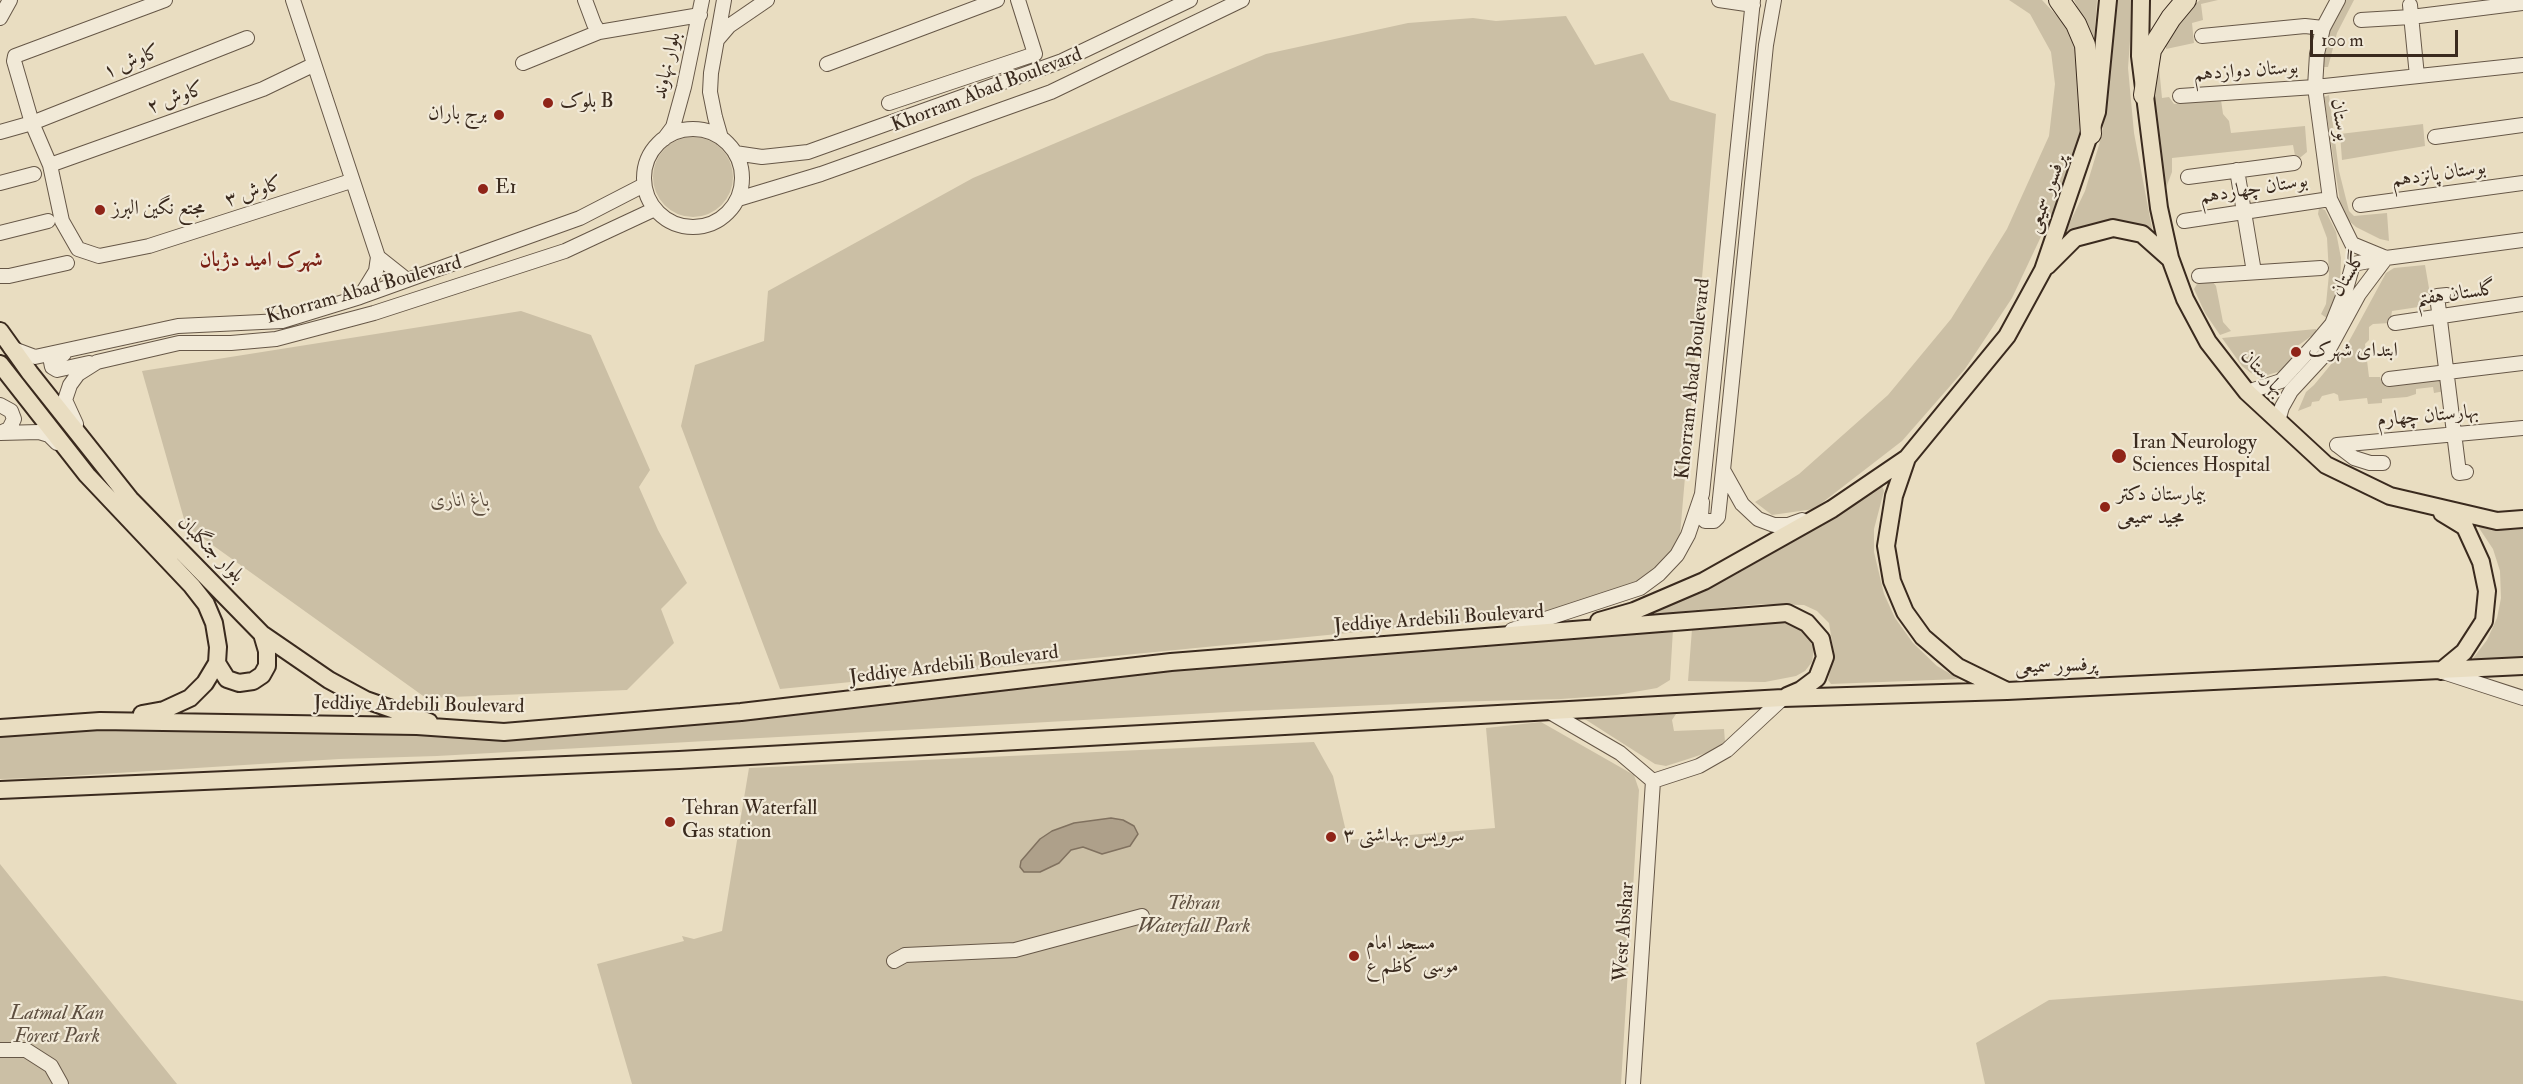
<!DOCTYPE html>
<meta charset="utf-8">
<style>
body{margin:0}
#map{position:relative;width:2523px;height:1084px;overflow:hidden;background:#e9ddc1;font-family:"IM FELL Double Pica",serif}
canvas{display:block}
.scale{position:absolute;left:2310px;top:30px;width:148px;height:27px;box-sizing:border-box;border:3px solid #3a2a1e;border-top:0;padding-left:8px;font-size:18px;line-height:21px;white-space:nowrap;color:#3a2a1e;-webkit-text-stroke:4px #f1e9d7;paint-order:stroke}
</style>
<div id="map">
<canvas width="2523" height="1084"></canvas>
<div class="scale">100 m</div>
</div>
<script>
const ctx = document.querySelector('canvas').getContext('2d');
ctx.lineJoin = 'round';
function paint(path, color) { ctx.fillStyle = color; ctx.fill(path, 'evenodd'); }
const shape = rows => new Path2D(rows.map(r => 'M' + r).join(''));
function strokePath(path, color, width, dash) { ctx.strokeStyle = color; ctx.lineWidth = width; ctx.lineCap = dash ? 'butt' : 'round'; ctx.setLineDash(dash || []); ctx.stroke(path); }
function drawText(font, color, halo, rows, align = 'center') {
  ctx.font = font + ' "IM FELL Double Pica",Amiri,serif'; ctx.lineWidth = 4.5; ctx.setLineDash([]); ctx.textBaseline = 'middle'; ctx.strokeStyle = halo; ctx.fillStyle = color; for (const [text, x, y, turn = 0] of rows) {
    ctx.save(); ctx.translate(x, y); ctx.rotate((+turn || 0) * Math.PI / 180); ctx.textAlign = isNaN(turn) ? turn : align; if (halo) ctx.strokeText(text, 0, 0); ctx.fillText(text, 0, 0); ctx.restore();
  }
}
paint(shape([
 [2009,0,2042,0,2077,37,2084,132,2062,192,2012,298,1965,369,1902,441,1814,509,1772,515,1755,502,1799,474,1888,395,1951,319,2007,229,2049,136,2055,84,2051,52,2030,14],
 [2074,0,2097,0,2094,42],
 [2116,0,2133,0,2128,68,2134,133,2154,239,2107,221,2074,228,2059,245,2085,191,2099,145,2106,113],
 [2200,0,2218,0,2201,4,2203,20,2192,23,2194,43,2166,49,2166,45,2188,10],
 [2346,0,2354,0,2337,33,2328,67,2323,67,2329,31],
 [1566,16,1595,65,1643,53,1670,100,1716,114,1679,547,1647,581,1581,610,780,689,681,426,695,365,764,341,768,291,973,178,1266,54,1408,23,1473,18,1496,21],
 [2159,67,2162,98,2169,97,2174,104,2221,100,2223,114,2229,121,2231,133,2305,126,2307,152,2296,161,2293,145,2172,158,2172,172,2166,188,2153,101,2154,69],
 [2329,95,2339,171,2349,211,2354,216,2387,213,2389,241,2380,239,2356,227,2348,220,2341,208,2324,97],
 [2423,124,2425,146,2342,160,2340,134],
 '653 177a40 40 0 1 1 80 0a40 40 0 1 1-80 0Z',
 [2319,208,2325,210,2336,232,2341,258,2340,291,2328,319,2321,314,2326,304,2329,274,2327,238,2318,214],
 [2425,265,2430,294,2423,295,2425,306,2392,311,2390,323,2373,324,2369,327,2369,340,2365,344,2369,377,2380,377,2382,383,2443,380,2445,391,2434,393,2433,387,2416,389,2416,394,2407,397,2382,399,2382,403,2368,404,2367,398,2339,401,2338,395,2334,393,2322,396,2319,401,2312,402,2311,406,2298,411,2306,392,2314,385,2347,345,2386,273,2394,268],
 [2213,282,2216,286,2223,322,2231,331,2220,335,2205,313,2194,289,2197,284],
 [521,311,591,335,650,470,639,487,658,530,687,583,661,609,674,643,627,690,426,698,186,526,142,371],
 [2316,329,2316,333,2293,349,2291,362,2284,370,2261,377,2251,373,2242,366,2222,338],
 [1881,483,1884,491,1874,529,1874,552,1884,594,1895,618,1913,643,1937,666,1959,679,1831,684,1828,680,1834,654,1829,623,1817,611,1804,605,1763,604,1686,611,1596,624,1687,595,1735,575,1822,525,1865,492],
 [2477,525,2506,530,2523,529,2523,657,2471,661,2487,640,2497,618,2501,598,2500,571,2493,549],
 [1782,621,1797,627,1807,635,1814,649,1812,662,1805,671,1796,676,1765,682,1688,681,1692,629],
 [1673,629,1670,680,1657,688,1617,695,1561,699,1447,702,1245,711,437,756,339,759,38,778,0,779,0,732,68,729,265,730,495,736,641,730,1067,678],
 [1676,714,1672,720,1674,731,1724,729,1725,742,1709,752,1685,760,1666,766,1655,764,1580,716,1620,717],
 [1541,722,1634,775,1639,790,1621,1084,632,1084,597,964,684,941,682,936,694,939,722,931,749,768,1314,742,1333,776,1348,840,1495,828,1486,728],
 [0,864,177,1084,0,1084],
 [2385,976,2523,1001,2523,1084,1985,1084,1976,1043,2049,1000]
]), '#cbbfa5');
const water = shape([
 [1111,818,1123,820,1134,826,1138,834,1130,846,1102,854,1083,847,1071,850,1059,863,1040,872,1024,872,1020,867,1021,861,1040,839,1052,831,1074,823,1111,818]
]);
paint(water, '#aea08a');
strokePath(water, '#80715f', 1.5);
const minor = shape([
 [165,0,15,56,14,61,32,123,50,165,62,221,78,249,99,256,149,246,351,181],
 [293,0,378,257,376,271,360,297],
 [585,0,594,24,599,32],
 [1719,0,1753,5],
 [1774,0,1766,45,1723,470,1742,504,1758,519,1774,525,1788,525,1802,520],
 [2338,0,2323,28,2317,54,2315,87,2330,199,2352,244,2386,258],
 [2410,5,2417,76],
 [0,18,10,0],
 [2361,20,2411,17,2523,3],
 [2202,36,2305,26,2323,28],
 [717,40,729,26,767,0],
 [523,63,599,32,700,15],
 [827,64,997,0],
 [2180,96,2315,87,2523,65],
 [889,103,1035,54,1018,0],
 '644 178a49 49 0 1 1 98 0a49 49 0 1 1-98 0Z',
 [0,132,32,123,247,38],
 [2435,137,2523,125],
 [721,138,715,117,710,92,711,73,724,0],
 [664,139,673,127,684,87,702,0],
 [735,153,762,157,808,152,1062,61,1190,0],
 [50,165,263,89,313,65],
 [2237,170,2254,272],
 [2188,177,2294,163],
 [0,183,34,174],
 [738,199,821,174,1051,92,1242,0],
 [2360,205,2523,183],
 [2184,221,2330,199],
 [0,233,48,221],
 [378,257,407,280],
 [0,276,9,276,67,263],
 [2199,276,2321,268],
 [2447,295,2437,296,2459,473,2466,472],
 [2395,323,2523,304],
 [11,348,35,357,178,326,282,321,360,297,580,218,644,185],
 [64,354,51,362,52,367,57,370,89,363],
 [2389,379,2523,363],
 [2247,392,2281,381,2316,343,2332,324,2346,289,2353,264,2386,258,2523,240],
 [0,405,11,411,14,419,9,429,0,433],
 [2278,421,2282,407,2291,391,2328,351,2359,294,2386,258],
 [76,424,65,400,70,385,78,374,97,362,179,343,231,343,276,339,374,313,565,251,655,209],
 [0,433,39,432,49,435,57,443],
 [2337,445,2523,428],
 [2337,445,2354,458,2370,463,2383,463],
 [1702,502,1701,516,1705,521,1714,521,1718,517,1723,470],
 [1512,630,1640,588,1659,574,1677,555,1688,535,1702,494,1753,0],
 [2443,672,2523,698],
 [1548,711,1620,753,1653,781],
 [1653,781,1699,766,1727,750,1783,698],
 [894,961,905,955,1015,950,1142,916],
 [0,1050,26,1050,51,1066,61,1084],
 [1633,1084,1653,781]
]);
const major = shape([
 [2108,0,2097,112,2043,270,2007,336,1907,458,1894,496,1886,546,1892,581,1905,612,1923,637,1958,667,2007,691,2523,666],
 [2141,0,2140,56,2159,208,2170,258,2185,299,2208,342,2247,392,2326,465,2390,496,2497,521,2523,519],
 [2047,266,2075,238,2113,228,2142,234,2169,258],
 [0,331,30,373,130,499,262,634,329,680,366,700,429,722],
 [0,364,87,475,192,586,206,604,214,623,218,647,217,663,205,683,190,698,164,710,142,714],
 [1599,621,1634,611,1704,581,1832,509,1907,458],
 [217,663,227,679,239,683,253,681,262,675,267,666,267,651,262,634],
 [2441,671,2464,652,2484,621,2487,591,2481,562,2465,527,2442,513],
 [0,728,100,721,417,726,504,732,741,712,1171,662,1787,613,1807,623,1821,639,1825,657,1817,678,1801,690,1787,696],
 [0,790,679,760,1783,698,2007,691]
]);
const highway = shape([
 [2059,0,2076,24,2085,45,2091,134],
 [2144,95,2151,50,2171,18,2186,0]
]);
strokePath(minor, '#665747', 16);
strokePath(major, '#3a2a1e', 20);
strokePath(highway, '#3a2a1e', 22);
strokePath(minor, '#f1e9d7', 14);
strokePath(major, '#e9ddc1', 16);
strokePath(highway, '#e9ddc1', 20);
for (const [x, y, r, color] of [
 [548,103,6,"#8f2418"],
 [499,115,6,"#8f2418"],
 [483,189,6,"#8f2418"],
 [100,210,6,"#8f2418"],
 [2296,352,6,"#8f2418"],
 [2119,456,8,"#8f2418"],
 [2105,507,6,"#8f2418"],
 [670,822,6,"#8f2418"],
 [1331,837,6,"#8f2418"],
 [1354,956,6,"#8f2418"]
]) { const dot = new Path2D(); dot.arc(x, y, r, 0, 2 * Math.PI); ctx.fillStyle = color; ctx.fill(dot); strokePath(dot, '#f1e9d7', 2); }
drawText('20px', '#3a2a1e', '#f1e9d7', [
 ["کاوش ۱",132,63,-22],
 ["بلوار نهاوند",668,66,-77],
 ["بوستان دوازدهم",2246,72,-4],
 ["Khorram Abad Boulevard",987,91,-21],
 ["کاوش ۲",176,99,-20],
 ["بوستان",2339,120,82],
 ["بوستان پانزدهم",2439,175,-8],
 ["بوستان چهاردهم",2254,190,-9],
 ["کاوش ۳",254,193,-18],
 ["پرفسور سمیعی",2048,194,-70],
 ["گلستان",2349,275,-59],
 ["Khorram Abad Boulevard",364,291,-16],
 ["گلستان هفتم",2456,295,-8],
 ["بهارستان",2262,374,48],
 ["Khorram Abad Boulevard",1694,379,-84],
 ["بهارستان چهارم",2428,417,-5],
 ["بلوار جنگلبان",210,550,45],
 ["Jeddiye Ardebili Boulevard",1439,620,-4],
 ["Jeddiye Ardebili Boulevard",954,666,-7],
 ["پرفسور سمیعی",2056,667,-2],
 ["Jeddiye Ardebili Boulevard",419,706,1],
 ["West Abshar",1625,932,-86]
]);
drawText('20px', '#3a2a1e', '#f1e9d7', [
 ["بلوک B",560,103],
 ["برج باران",487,115,"right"],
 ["E1",495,189],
 ["مجتع نگین البرز",112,210],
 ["ابتدای شهرک",2308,352],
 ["Iran Neurology",2132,444],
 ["Sciences Hospital",2132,467],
 ["بیمارستان دکتر",2117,496],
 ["مجید سمیعی",2117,519],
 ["Tehran Waterfall",682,810],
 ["Gas station",682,833],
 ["سرویس بهداشتی ۳",1343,837],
 ["مسجد امام",1366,945],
 ["موسی کاظم ع",1366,968]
], 'left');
drawText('italic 20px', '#5e4f40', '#f1e9d7', [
 ["باغ اناری",460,502],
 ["Tehran",1194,905],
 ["Waterfall Park",1194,928],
 ["Latmal Kan",57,1015],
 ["Forest Park",57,1038]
]);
drawText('bold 21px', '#7a1f14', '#f1e9d7', [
 ["شهرک امید دژبان",261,261]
]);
</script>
